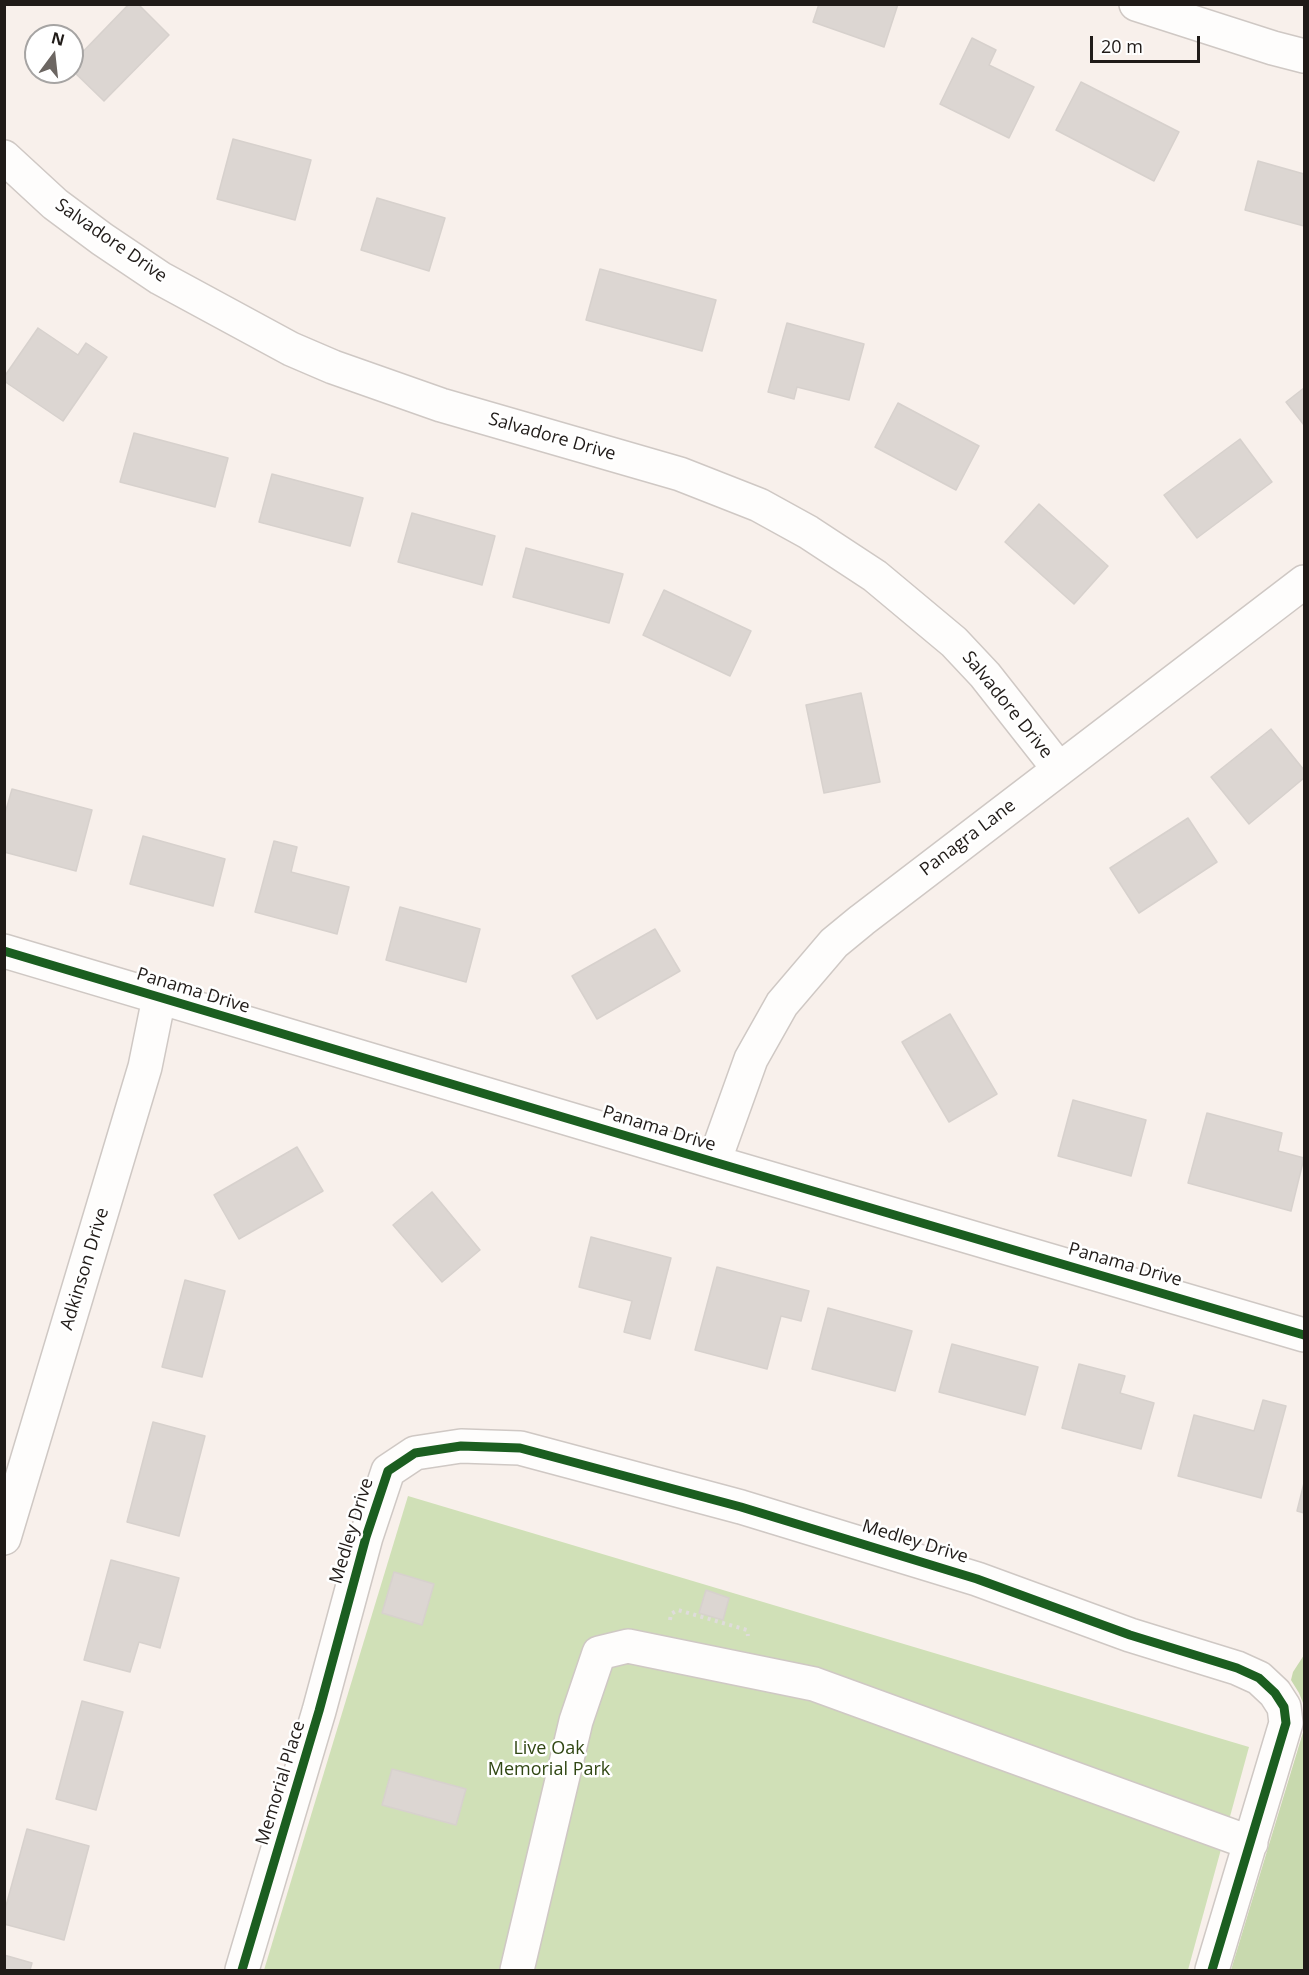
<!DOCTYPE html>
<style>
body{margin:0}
#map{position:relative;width:1309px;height:1975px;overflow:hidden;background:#f8f0eb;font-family:"Open Sans",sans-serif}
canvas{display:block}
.frame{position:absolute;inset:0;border:6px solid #201b18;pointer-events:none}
.north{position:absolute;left:24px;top:24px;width:60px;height:60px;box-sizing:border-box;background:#fff;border:2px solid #a6a4a3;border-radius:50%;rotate:15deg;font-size:16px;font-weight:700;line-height:24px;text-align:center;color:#201b18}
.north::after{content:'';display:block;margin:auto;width:21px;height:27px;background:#6c6662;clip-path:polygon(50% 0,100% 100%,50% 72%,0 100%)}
.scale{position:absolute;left:1090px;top:36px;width:110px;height:27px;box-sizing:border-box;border:3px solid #201b18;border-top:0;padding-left:8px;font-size:18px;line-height:21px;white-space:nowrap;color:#201b18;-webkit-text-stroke:4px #fff;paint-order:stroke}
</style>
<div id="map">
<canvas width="1309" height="1975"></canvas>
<div class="frame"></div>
<div class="north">N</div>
<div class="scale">20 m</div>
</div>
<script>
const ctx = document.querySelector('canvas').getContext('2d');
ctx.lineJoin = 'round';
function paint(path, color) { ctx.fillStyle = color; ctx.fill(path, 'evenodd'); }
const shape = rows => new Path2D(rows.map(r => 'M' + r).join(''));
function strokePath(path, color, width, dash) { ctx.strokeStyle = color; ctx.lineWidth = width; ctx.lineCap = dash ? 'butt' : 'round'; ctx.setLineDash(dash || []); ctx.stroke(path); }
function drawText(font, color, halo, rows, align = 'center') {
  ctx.font = font + ' "Open Sans",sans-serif'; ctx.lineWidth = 5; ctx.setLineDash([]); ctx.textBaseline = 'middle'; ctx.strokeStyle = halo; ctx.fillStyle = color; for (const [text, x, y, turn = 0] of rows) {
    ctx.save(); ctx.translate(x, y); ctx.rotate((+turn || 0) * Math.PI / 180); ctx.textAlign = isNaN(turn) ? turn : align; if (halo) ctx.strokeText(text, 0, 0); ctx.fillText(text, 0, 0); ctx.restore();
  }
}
paint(shape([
 [408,1496,1249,1747,1188,1970,264,1970]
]), '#d0e0b7');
paint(shape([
 [1304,1655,1304,1970,1231,1970,1304,1729,1303,1703,1299,1693,1291,1680,1293,1672]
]), '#c8d9ae');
const building = shape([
 [129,4,138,4,169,35,104,101,72,70,72,63,129,4],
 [819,4,898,4,884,47,813,22,819,4],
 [972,38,996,50,989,65,1034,87,1009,138,940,104,972,38],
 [1081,82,1179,132,1154,181,1056,130,1081,82],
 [233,139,311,160,295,220,217,199,233,139],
 [1258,161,1304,174,1304,226,1245,210,1258,161],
 [377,198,445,218,429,271,361,250,377,198],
 [600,269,716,300,702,351,586,320,600,269],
 [787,323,864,344,849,400,797,387,794,399,768,392,787,323],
 [38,328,78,355,86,343,107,357,63,421,4,381,4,377,38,328],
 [1304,388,1304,425,1286,402,1304,388],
 [898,403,979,446,956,490,875,447,898,403],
 [134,433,228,458,215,507,120,482,134,433],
 [1240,439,1272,482,1197,538,1164,495,1240,439],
 [272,474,363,498,350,546,259,522,272,474],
 [1039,504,1108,566,1074,604,1005,542,1039,504],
 [412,513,495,536,482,585,398,562,412,513],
 [526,548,623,574,609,623,513,597,526,548],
 [664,590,751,631,730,676,643,635,664,590],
 [861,693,880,782,824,793,806,705,861,693],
 [1271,729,1304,770,1304,778,1249,824,1211,777,1271,729],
 [12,789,92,810,76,871,4,852,4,817,12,789],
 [1188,818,1217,862,1139,913,1110,868,1188,818],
 [143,836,225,859,213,906,130,884,143,836],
 [274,841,297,847,291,872,349,887,337,934,255,912,274,841],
 [400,907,480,929,466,982,386,960,400,907],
 [655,929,680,971,597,1019,572,976,655,929],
 [950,1014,997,1094,949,1122,902,1042,950,1014],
 [1073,1100,1146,1120,1131,1176,1058,1156,1073,1100],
 [1207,1113,1282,1133,1278,1151,1304,1158,1291,1211,1188,1183,1207,1113],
 [297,1147,323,1191,239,1239,214,1195,297,1147],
 [432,1192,480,1250,442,1282,393,1225,432,1192],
 [591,1237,671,1258,650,1339,624,1332,632,1301,579,1287,591,1237],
 [717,1267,809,1291,801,1321,781,1316,767,1369,695,1350,717,1267],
 [185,1280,225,1291,202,1377,162,1367,185,1280],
 [828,1308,912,1331,895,1391,812,1369,828,1308],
 [952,1344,1038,1367,1025,1415,939,1392,952,1344],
 [1079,1364,1125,1376,1120,1393,1154,1403,1141,1449,1062,1428,1079,1364],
 [1263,1400,1286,1406,1261,1498,1178,1476,1194,1415,1254,1431,1263,1400],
 [153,1422,205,1436,179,1536,127,1522,153,1422],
 [1304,1483,1304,1513,1297,1511,1304,1483],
 [111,1560,179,1578,160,1648,139,1642,130,1672,84,1660,111,1560],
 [394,1572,434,1584,422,1625,382,1613,394,1572],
 [706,1590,729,1598,723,1620,699,1613,706,1590],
 [82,1701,123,1712,96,1810,56,1799,82,1701],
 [392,1769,466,1789,456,1825,382,1805,392,1769],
 [27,1829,89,1846,64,1940,4,1924,4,1913,27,1829],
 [4,1955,32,1963,30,1970,4,1970,4,1955]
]);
paint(building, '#dcd6d2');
strokePath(building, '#d7d1cd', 1.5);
const minor = shape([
 [1136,4,1273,48,1304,56],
 [4,157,55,204,102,239,160,278,291,349,333,367,441,405,680,474,759,505,808,532,875,576,954,642,985,675,1059,769],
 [4,951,714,1162,1304,1335],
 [714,1162,751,1059,782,1004,834,943,862,920,1304,582],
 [4,1538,145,1067,159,998],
 [242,1970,319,1711,366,1537,388,1471,415,1453,461,1446,520,1448,741,1507,977,1579,1130,1635,1237,1668,1259,1678,1275,1693,1284,1707,1286,1723,1212,1970],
 [517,1970,576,1721,599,1653,628,1646,814,1684,1251,1843]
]);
strokePath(minor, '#cfc8c4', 36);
strokePath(shape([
 [670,1620,671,1614,678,1610,747,1630,748,1636]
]), '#dfdcdb', 4, [3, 4.5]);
strokePath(minor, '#fefdfc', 33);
strokePath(shape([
 [4,951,714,1162,1304,1335],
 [242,1970,319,1711,366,1537,388,1471,415,1453,461,1446,520,1448,741,1507,977,1579,1130,1635,1237,1668,1259,1678,1275,1693,1284,1707,1286,1723,1212,1970]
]), '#1b5e20', 9);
drawText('18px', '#201b18', '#fff', [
 ["Salvadore Drive",111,241,35],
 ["Salvadore Drive",552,437,16],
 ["Salvadore Drive",1007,705,51],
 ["Panagra Lane",968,838,-37],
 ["Panama Drive",193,991,17],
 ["Panama Drive",659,1129,17],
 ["Panama Drive",1125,1265,16],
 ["Adkinson Drive",85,1269,-73],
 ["Medley Drive",352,1531,-73],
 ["Medley Drive",915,1542,17],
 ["Memorial Place",281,1783,-73]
]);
drawText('18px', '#304713', '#fff', [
 ["Live Oak",549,1749],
 ["Memorial Park",549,1770]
]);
</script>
